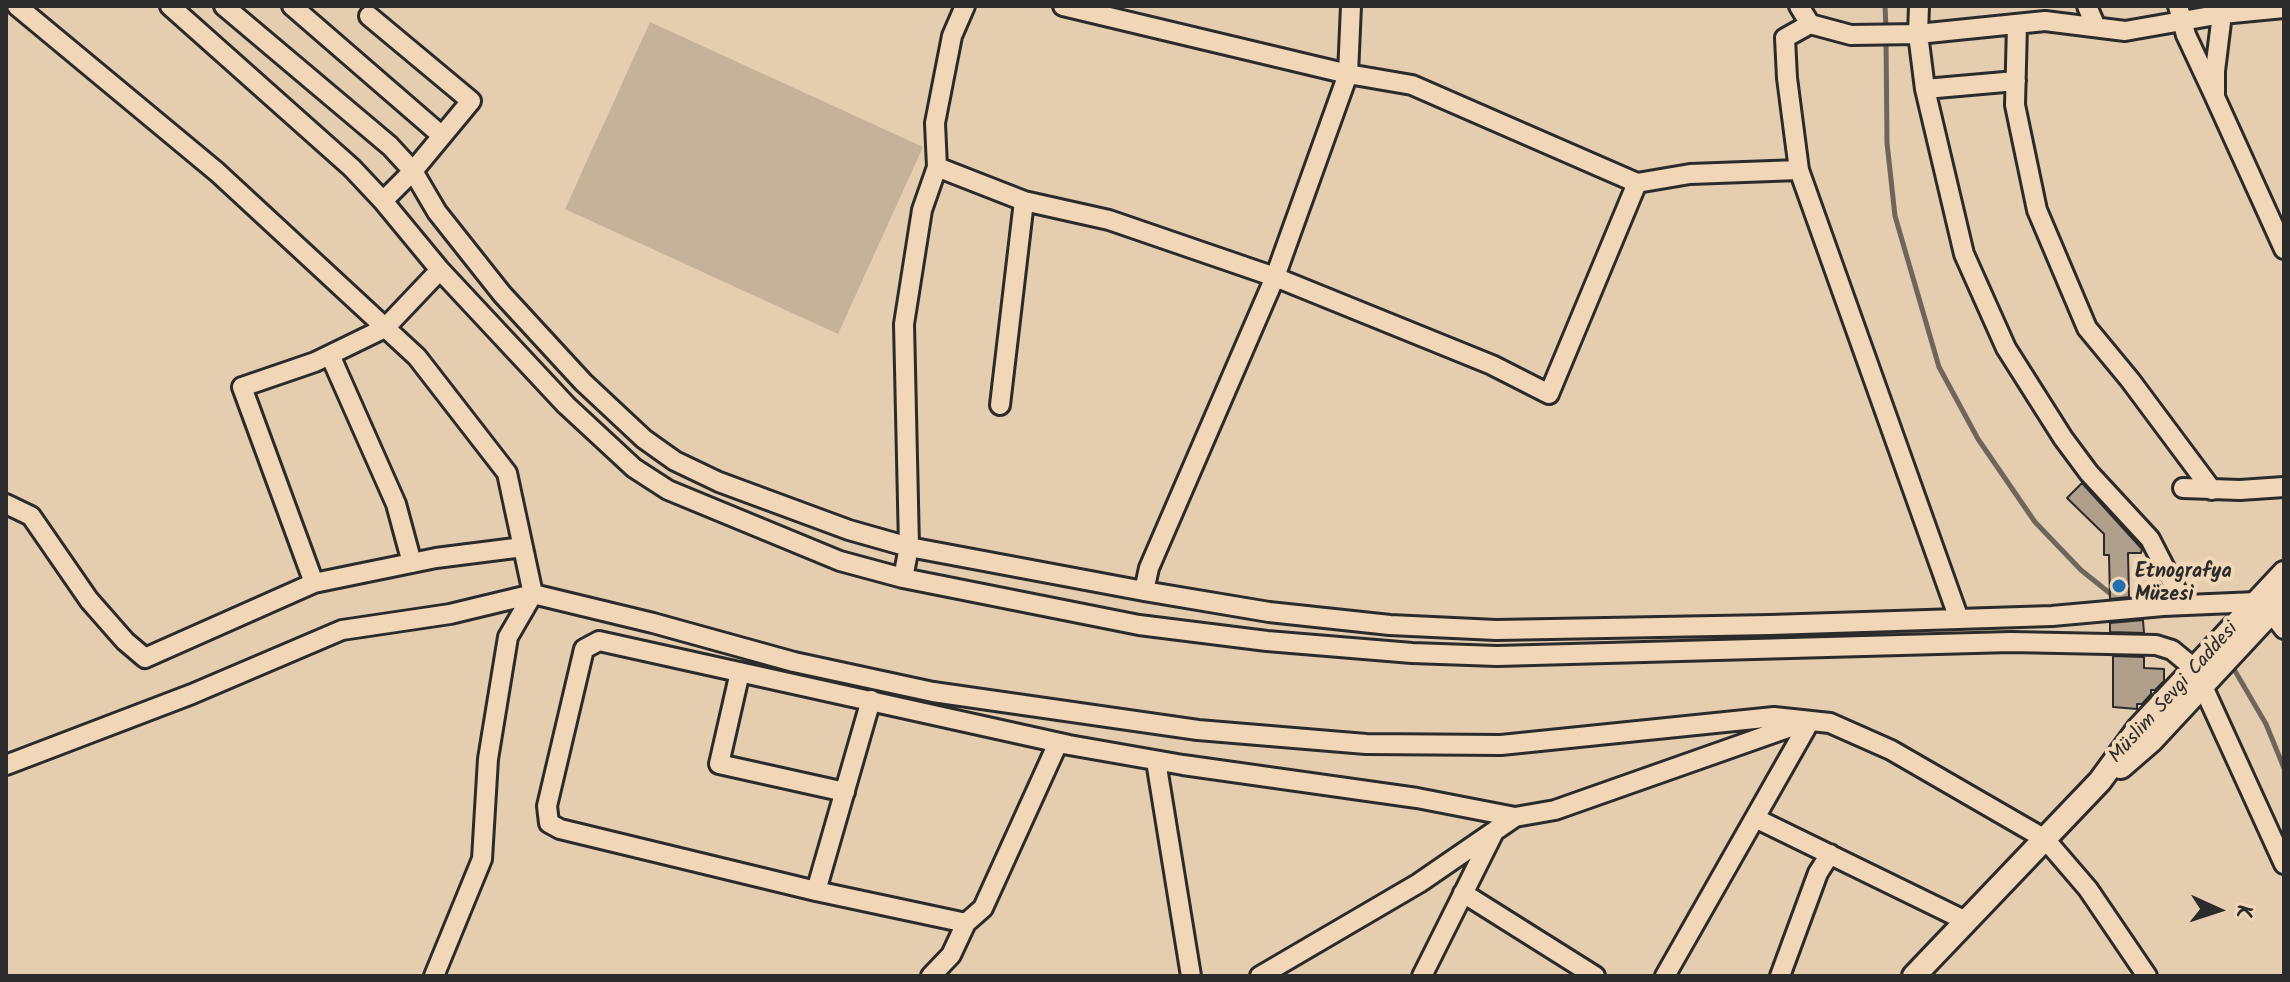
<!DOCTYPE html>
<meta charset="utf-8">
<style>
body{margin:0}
#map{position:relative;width:2290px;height:982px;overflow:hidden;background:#e5cdb0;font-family:Kalam,sans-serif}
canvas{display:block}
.frame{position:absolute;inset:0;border:8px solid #2b2b2b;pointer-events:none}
.north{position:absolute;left:2178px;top:870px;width:80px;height:80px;-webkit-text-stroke:6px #f1d7b8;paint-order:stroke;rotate:93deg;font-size:22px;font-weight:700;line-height:32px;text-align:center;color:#2b2b2b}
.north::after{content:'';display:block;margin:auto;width:28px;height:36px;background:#2b2b2b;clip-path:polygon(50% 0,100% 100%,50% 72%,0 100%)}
</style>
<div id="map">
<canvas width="2290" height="982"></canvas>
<div class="frame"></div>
<div class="north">K</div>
</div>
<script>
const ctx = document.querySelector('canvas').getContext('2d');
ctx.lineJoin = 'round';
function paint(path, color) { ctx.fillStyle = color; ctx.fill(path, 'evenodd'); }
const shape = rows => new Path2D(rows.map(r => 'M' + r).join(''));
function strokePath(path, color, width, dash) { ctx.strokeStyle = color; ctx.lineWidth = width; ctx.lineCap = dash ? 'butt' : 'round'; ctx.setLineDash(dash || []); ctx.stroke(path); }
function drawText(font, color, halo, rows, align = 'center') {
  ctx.font = font + ' Kalam,sans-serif'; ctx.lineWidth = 8; ctx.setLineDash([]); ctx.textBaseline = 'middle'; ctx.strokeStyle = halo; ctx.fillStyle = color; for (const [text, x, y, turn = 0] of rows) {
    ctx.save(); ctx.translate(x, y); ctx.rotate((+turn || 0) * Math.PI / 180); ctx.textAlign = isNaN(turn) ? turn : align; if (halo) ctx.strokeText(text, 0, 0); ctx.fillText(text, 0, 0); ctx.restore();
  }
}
paint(shape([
 [650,22,923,147,838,334,565,209]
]), '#c6b299');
strokePath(shape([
 [1885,6,1886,29],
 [1886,39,1887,143,1895,216,1939,367,1978,439,2035,522,2081,570,2122,603],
 [2235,671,2266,724,2284,768]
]), '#6e665b', 5);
const building = shape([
 [2082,483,2142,549,2141,553,2128,553,2129,597,2110,599,2109,555,2104,555,2104,534,2067,498,2082,483],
 [2143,620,2144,633,2110,632,2110,623,2143,620],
 [2113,656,2144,657,2144,668,2164,669,2164,681,2155,690,2151,690,2151,694,2142,704,2137,704,2137,709,2113,707,2113,656]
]);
paint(building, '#b0a08b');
strokePath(building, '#2b2b2b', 2);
const minor = shape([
 [170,6,352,168,383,201,440,270,566,405,634,468,668,490,840,561,903,578,1139,625,1267,641,1412,653,1497,656,2011,642,2156,645,2172,650,2195,669,2284,864],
 [224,6,390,146,413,171,437,212,502,294,583,382,644,439,675,461,719,482,849,530,909,547,1144,591,1269,612,1390,625,1496,630,1770,625,2052,616,2163,606,2257,602,2271,612,2284,629],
 [292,6,441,135],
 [1063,6,1348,74,1351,6],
 [1799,6,1810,24],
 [1919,6,1918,34,1925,89,1964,254,2006,348,2063,438,2089,473,2150,539,2184,605],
 [2087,6,2096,27],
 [2178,6,2186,35,2215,97,2215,71,2223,6],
 [369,16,471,101,413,171,383,201],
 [2017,25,2015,105,2037,210,2087,328,2130,380,2212,490],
 [1925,89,2016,81],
 [2215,97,2284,249],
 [937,167,1024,201,1109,220,1275,277,1492,365,1549,394,1637,183,1690,174,1799,170,1787,78,1785,38,1810,24,1851,35,1918,34,2045,21,2125,31,2222,14,2284,8],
 [1799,170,1959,619],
 [330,355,396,504,412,563],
 [1000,405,1024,201],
 [2183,488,2240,490,2284,487],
 [6,504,31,516,89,600,125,641,145,658,314,583,436,558,523,547],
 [903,578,909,547,904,324,922,210,937,167,935,123,952,36,965,6],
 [314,583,242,387,315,362,385,328,440,270],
 [1144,591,1149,568,1275,277,1348,74,1412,85,1637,183],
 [740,672,719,764,845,792],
 [1058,743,983,908,966,923,816,891,560,829,549,823,547,806,584,649,599,641,1069,745,1183,765,1417,798,1515,817,1555,810,1802,723],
 [1156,761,1191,976],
 [6,765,192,694,342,630,450,614,533,594,507,473,417,357,217,172,17,6],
 [1755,818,1966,921],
 [816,891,871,700],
 [1463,893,1595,976],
 [434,976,482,859,488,759,508,637,533,594,653,623,794,662,933,692,1198,730,1366,744,1501,745,1774,717,1830,723,1891,750,2045,839,2088,889,2147,976],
 [931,976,951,955,966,923],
 [1260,976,1419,883,1515,817],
 [1422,976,1493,834],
 [1665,976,1810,721],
 [1780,976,1818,873,1830,854]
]);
const major = shape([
 [2121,767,2151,741,2284,598],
 [1914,976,2100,781,2138,729,2284,573]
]);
strokePath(minor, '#2b2b2b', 24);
strokePath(major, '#2b2b2b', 28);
strokePath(minor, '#f1d7b8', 18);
strokePath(major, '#f1d7b8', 22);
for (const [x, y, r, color] of [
 [2119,586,8,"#1f6fb2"]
]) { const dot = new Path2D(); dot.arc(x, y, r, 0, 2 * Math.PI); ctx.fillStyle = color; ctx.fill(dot); strokePath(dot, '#f1d7b8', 3); }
drawText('bold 20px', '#2b2b2b', '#f1d7b8', [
 ["Etnografya",2135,574],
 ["Müzesi",2135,597]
], 'left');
drawText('20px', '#2b2b2b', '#f1d7b8', [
 ["Müslim Sevgi Caddesi",2175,694,-48]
]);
</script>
